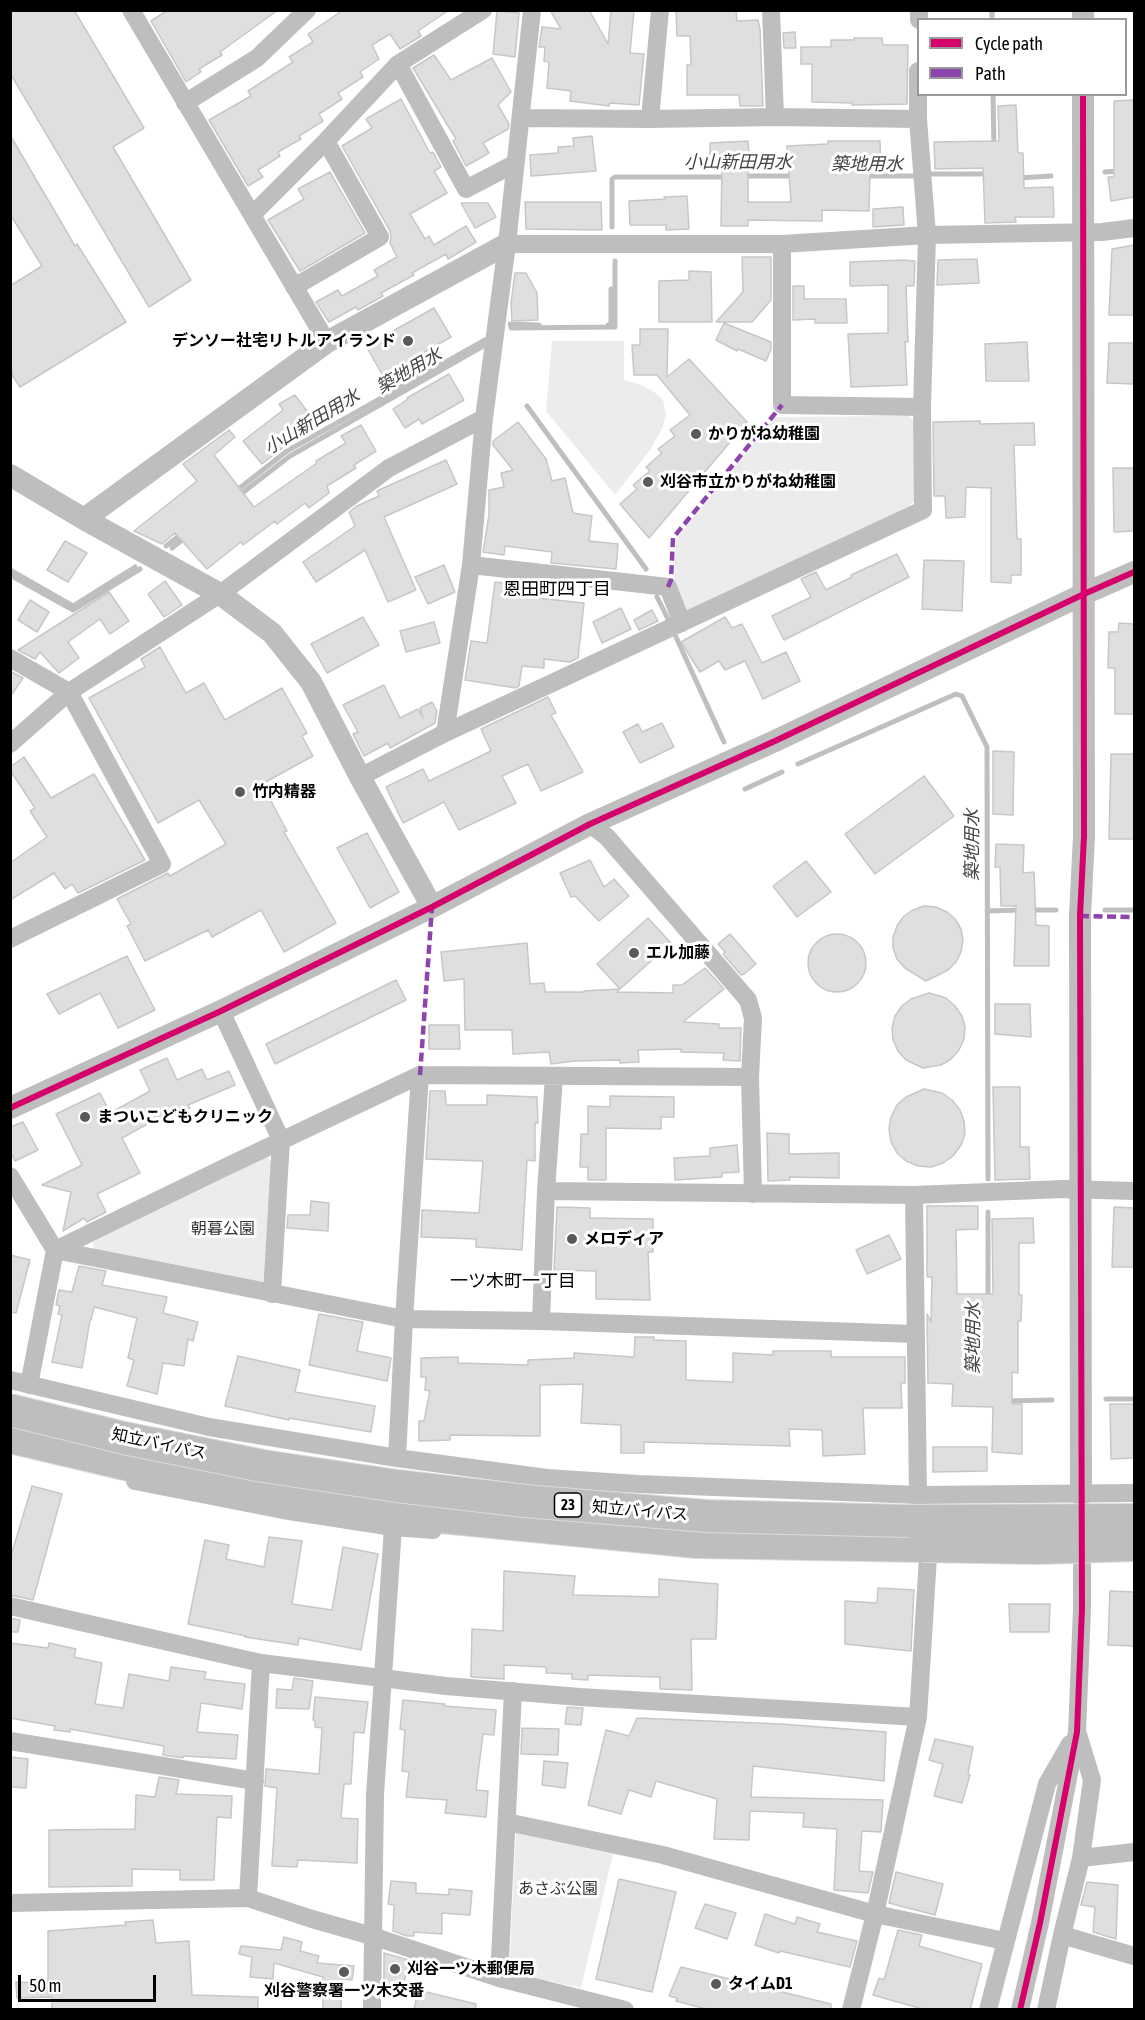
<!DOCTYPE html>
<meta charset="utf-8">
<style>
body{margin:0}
#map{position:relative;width:1145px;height:2020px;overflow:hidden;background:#fff;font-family:"Asap Condensed",sans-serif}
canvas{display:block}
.frame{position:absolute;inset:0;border:12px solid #000;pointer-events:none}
.legend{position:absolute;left:917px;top:18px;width:210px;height:78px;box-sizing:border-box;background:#fff;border:2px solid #999;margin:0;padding:8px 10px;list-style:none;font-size:18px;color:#000}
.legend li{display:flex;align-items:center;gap:12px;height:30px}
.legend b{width:30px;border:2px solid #999}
.scale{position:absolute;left:18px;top:1975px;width:138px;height:27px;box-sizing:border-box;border:3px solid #000;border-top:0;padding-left:8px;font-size:18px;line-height:21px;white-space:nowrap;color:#000;-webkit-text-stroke:4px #fff;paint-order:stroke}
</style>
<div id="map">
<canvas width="1145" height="2020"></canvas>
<div class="frame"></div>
<ul class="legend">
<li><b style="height:8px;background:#d6006c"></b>Cycle path</li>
<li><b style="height:8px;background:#8e44ad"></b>Path</li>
</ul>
<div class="scale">50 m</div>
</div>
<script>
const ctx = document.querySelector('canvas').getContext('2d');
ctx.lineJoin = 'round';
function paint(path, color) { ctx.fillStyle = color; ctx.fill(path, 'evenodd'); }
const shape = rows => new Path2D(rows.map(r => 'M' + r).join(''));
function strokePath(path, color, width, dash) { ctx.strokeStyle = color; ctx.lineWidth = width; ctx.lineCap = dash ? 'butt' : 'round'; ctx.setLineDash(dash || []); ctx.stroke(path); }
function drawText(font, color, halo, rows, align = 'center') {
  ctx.font = font + ' "Asap Condensed","Noto Sans JP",sans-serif'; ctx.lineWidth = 6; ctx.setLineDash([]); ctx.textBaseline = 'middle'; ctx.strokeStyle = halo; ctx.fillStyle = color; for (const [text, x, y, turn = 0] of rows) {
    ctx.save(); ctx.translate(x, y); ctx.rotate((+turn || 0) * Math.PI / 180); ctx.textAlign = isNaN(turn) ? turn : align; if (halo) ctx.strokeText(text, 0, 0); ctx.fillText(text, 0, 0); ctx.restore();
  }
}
paint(shape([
 [552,341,624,341,624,380,639,384,653,391,663,400,666,414,663,427,650,450,615,495,546,411],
 [909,416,914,422,915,500,906,509,687,612,674,583,676,539,775,417],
 [267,1157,274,1164,264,1283,94,1250,93,1242],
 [516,1833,613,1854,581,1988,509,1972]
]), '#ececec');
strokePath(shape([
 [992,10,992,20],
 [993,94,994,147],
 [1105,172,1119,171],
 [930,174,988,174],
 [741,176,795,176],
 [864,176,913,176],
 [1018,178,1051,176],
 [612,227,612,179,615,177,729,177],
 [510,324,539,325],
 [608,325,611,325,611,289],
 [511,328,615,327,615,261],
 [527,406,646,569],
 [236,491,287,451,485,340],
 [237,497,290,456,485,345],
 [166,546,184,532],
 [172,548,187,536],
 [10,570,73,606,135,567],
 [10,575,73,610,140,569],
 [657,597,669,621],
 [676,637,724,742],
 [798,764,956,694,962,696,987,747,988,1179],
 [745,789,782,772],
 [1031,910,1056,910],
 [1105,910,1134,910],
 [987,911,1021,910],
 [988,1212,988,1300],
 [1106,1399,1134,1399],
 [1005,1401,1052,1400]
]), '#bfbfbf', 5);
const building = shape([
 [10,10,74,10,144,128,113,147,191,280,149,307,10,73,10,10],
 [168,10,278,10,220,52,222,55,199,69,201,72,186,82,151,21,168,10],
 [343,10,449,10,418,31,421,36,400,49,390,34,372,45,379,59,360,72,363,77,338,93,342,99,319,114,323,121,299,136,301,139,278,152,280,156,258,170,263,177,248,186,209,120,251,96,248,91,293,62,289,57,313,42,308,34,343,10],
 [550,10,589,10,608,44,611,10,634,10,630,53,644,54,639,105,610,103,609,106,570,101,571,91,547,88,549,62,544,61,545,47,539,47,542,27,561,29,550,10],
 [676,10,736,10,737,21,758,20,760,29,763,106,740,106,739,95,687,95,687,65,691,65,690,36,677,36,676,10],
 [497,11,519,13,515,57,493,54,497,11],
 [795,32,796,48,784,48,783,33,795,32],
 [854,38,882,38,883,45,908,45,907,104,852,105,852,103,812,102,812,64,801,64,801,47,831,47,831,40,854,40,854,38],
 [434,55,451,80,492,58,511,92,498,105,509,124,508,129,483,143,489,153,466,166,453,141,456,139,413,68,434,55],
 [401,99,430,153,433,152,441,167,434,171,447,193,410,214,425,239,429,236,434,245,466,226,476,242,448,259,446,254,412,273,414,275,381,293,383,296,358,310,356,307,329,322,316,302,338,290,342,296,378,276,374,270,397,257,390,243,391,238,390,231,342,146,372,128,366,119,401,99],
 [1134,100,1134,197,1111,201,1108,177,1114,177,1114,101,1134,100],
 [1016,105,1018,153,1023,153,1024,188,1053,187,1054,217,1015,217,1016,222,985,223,983,168,935,169,934,142,999,141,998,106,1016,105],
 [10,135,75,246,77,244,126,322,20,387,10,372,10,286,42,266,10,214,10,135],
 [592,136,596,171,531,176,530,155,558,153,558,147,574,146,573,138,592,136],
 [748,141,750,164,748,164,748,202,791,202,787,146,828,144,828,141,880,141,881,172,870,172,869,211,822,210,822,221,748,220,748,226,721,226,722,164,710,164,710,143,748,141],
 [330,172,365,233,300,271,268,220,304,199,298,189,330,172],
 [687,196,689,229,666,230,666,225,630,225,629,201,665,199,664,197,687,196],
 [525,202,601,202,602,230,526,229,525,202],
 [461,203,488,203,496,217,475,228,461,203],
 [903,207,904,225,873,227,873,209,903,207],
 [1134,245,1134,315,1109,315,1112,249,1134,245],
 [742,257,771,257,771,300,752,322,716,322,743,292,742,257],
 [977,259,979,283,937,285,938,260,977,259],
 [903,260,915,261,914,286,906,286,908,342,905,342,907,385,851,387,848,334,888,333,888,285,850,286,850,262,903,260],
 [689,271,711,272,712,322,659,322,659,281,689,280,689,271],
 [515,273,526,273,537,293,538,320,512,321,511,303,515,273],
 [793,286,804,286,804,299,846,299,847,323,815,323,815,319,793,320,793,286],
 [434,308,451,337,383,376,366,346,434,308],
 [724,323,771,342,771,349,766,361,738,349,737,351,716,340,724,323],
 [640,329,668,329,667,377,689,359,747,422,649,538,620,504,637,489,633,485,650,471,646,467,662,453,658,449,675,436,670,430,690,415,657,375,634,375,632,345,640,345,640,329],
 [1027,342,1029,381,986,381,985,344,1027,342],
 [1109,343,1134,343,1134,384,1107,383,1109,343],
 [449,374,464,400,422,424,419,419,405,428,393,409,408,399,407,398,449,374],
 [295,395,315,422,288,440,290,442,262,464,243,441,283,410,279,404,295,395],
 [980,421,980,424,1034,423,1035,445,1014,445,1017,539,1021,539,1021,575,1011,575,1011,583,991,582,991,488,966,487,965,517,946,518,945,496,934,496,933,422,980,421],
 [518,422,546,459,552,481,565,478,573,513,592,516,589,541,618,544,616,569,551,563,552,552,505,546,504,555,483,552,489,515,489,490,504,487,501,473,513,470,493,445,493,441,518,422],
 [361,425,376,451,354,465,356,468,327,486,329,493,309,508,305,503,277,524,275,521,243,545,241,542,207,569,175,533,162,544,134,531,197,481,183,464,229,430,235,437,214,455,254,507,317,463,316,461,346,443,341,436,361,425],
 [446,460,457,484,384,517,416,590,388,602,365,550,316,582,303,562,355,526,349,512,357,506,379,496,377,491,379,490,446,460],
 [1113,468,1134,468,1134,531,1114,532,1113,468],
 [65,541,87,553,68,582,47,570,65,541],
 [897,554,909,577,784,640,772,616,811,597,801,579,816,572,826,590,852,577,851,575,897,554],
 [924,560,964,561,962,611,922,609,924,560],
 [444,565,455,592,428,604,415,577,444,565],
 [165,581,182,605,164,617,148,594,165,581],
 [495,582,529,586,528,597,584,603,578,658,570,662,544,659,544,668,522,666,519,686,516,688,465,680,471,641,487,643,495,582],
 [109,592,129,621,110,634,100,619,68,642,79,658,59,673,40,652,35,659,18,650,109,592],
 [30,600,49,612,37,632,18,620,30,600],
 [621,608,631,629,602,643,593,622,621,608],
 [652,610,658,621,639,630,634,620,652,610],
 [363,617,379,645,327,673,311,644,363,617],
 [725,617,732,628,742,624,762,663,786,652,800,681,763,699,745,661,725,670,719,661,700,672,681,642,725,617],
 [434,622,440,643,406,652,400,631,434,622],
 [1119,623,1134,624,1134,714,1115,714,1115,668,1108,668,1109,632,1118,632,1119,623],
 [160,647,186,693,204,683,225,720,282,688,307,733,302,736,313,756,262,784,287,831,284,832,336,923,284,952,261,910,212,937,208,930,145,961,127,926,131,924,117,899,168,873,170,876,226,844,199,800,158,823,89,698,145,667,141,659,160,647],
 [10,671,23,678,10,697,10,671],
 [384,685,400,718,418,709,423,718,420,708,432,702,437,711,435,723,390,748,388,743,364,756,353,734,358,732,343,705,384,685],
 [548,697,556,713,551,715,583,772,541,791,528,764,502,776,516,803,459,830,444,802,403,823,386,787,423,769,429,781,491,751,481,729,548,697],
 [662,723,674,747,640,763,623,732,638,724,642,732,662,723],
 [993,751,1014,752,1013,815,993,814,993,751],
 [1111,754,1134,754,1134,839,1109,839,1111,754],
 [24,757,51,798,94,774,145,860,78,893,72,884,65,889,54,873,10,900,10,863,47,837,30,811,35,808,10,770,10,767,24,757],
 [924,776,954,816,875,874,845,834,924,776],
 [367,833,399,892,370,908,337,848,367,833],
 [996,844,1024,845,1023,873,1034,872,1036,925,1049,926,1049,966,1014,966,1016,906,1001,906,1000,867,995,867,996,844],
 [590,860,604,887,614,879,629,896,599,921,575,896,571,897,560,873,590,860],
 [806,861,831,892,797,917,773,886,806,861],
 [924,906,936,907,947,912,955,919,961,929,963,940,961,952,956,962,948,970,926,981,905,968,897,959,893,948,893,937,897,926,904,916,913,910,924,906],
 [648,918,671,943,620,989,597,964,648,918],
 '808 963a29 29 0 1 1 58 0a29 29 0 1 1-58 0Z',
 [730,934,756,964,744,974,741,975,723,954,725,952,718,944,730,934],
 [527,943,530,984,544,983,545,992,584,992,584,991,619,989,617,992,673,993,673,985,682,985,705,968,724,989,683,1022,719,1024,719,1028,741,1028,740,1061,723,1060,724,1053,681,1052,681,1049,638,1050,639,1062,620,1063,620,1060,574,1061,551,1064,549,1052,513,1054,512,1030,465,1030,464,979,444,981,441,952,527,943],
 [127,956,155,1010,118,1028,100,993,59,1014,47,994,127,956],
 [396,980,406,1000,275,1064,266,1044,396,980],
 [929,993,946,998,955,1006,962,1016,965,1027,964,1039,959,1050,951,1059,941,1065,923,1068,906,1060,898,1051,893,1040,892,1028,895,1016,902,1006,911,999,929,993],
 [995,1004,1030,1004,1031,1037,995,1034,995,1004],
 [429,1025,459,1025,460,1049,429,1049,429,1025],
 [167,1058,177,1080,202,1069,207,1080,229,1071,235,1085,188,1105,190,1108,164,1120,162,1116,122,1138,140,1173,97,1194,106,1212,87,1222,84,1218,63,1231,71,1192,42,1185,82,1165,56,1114,100,1093,110,1113,150,1091,140,1070,167,1058],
 [993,1087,1020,1087,1020,1147,1029,1147,1030,1179,995,1180,993,1087],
 [924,1089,942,1093,952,1100,960,1110,964,1121,965,1134,961,1145,953,1156,943,1163,931,1167,918,1166,906,1161,897,1153,891,1142,889,1129,891,1117,897,1105,906,1097,924,1089],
 [430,1091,445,1091,446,1105,487,1105,487,1095,537,1097,538,1123,535,1123,535,1161,527,1160,522,1250,476,1247,476,1239,421,1237,422,1210,479,1213,483,1161,426,1159,430,1091],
 [610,1096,674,1097,674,1117,661,1117,661,1129,606,1128,606,1180,588,1180,588,1167,580,1167,581,1134,588,1134,588,1106,610,1107,610,1096],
 [23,1122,38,1150,15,1161,10,1151,10,1127,23,1122],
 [767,1133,789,1134,789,1154,839,1153,839,1178,789,1177,790,1180,768,1181,767,1133],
 [737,1145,739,1172,722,1173,722,1177,675,1180,674,1158,710,1156,710,1148,737,1145],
 [311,1201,329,1203,328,1231,287,1228,288,1215,310,1215,311,1201],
 [927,1206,978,1206,978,1229,956,1230,957,1294,993,1294,992,1219,1033,1218,1034,1243,1019,1243,1019,1295,1022,1295,1021,1321,1018,1321,1018,1373,1012,1372,1012,1404,1022,1404,1022,1454,992,1452,993,1407,952,1406,953,1384,928,1383,927,1314,931,1322,932,1277,927,1277,927,1206],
 [557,1207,590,1208,590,1218,653,1219,653,1252,648,1252,650,1300,596,1299,596,1271,554,1270,557,1207],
 [1114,1207,1134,1208,1134,1267,1112,1267,1114,1207],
 [889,1235,901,1259,867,1274,856,1250,889,1235],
 [10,1255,30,1260,16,1313,10,1312,10,1255],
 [79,1266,106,1271,102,1285,167,1297,163,1313,198,1322,193,1341,188,1339,184,1366,163,1363,157,1394,127,1386,134,1360,128,1358,137,1318,94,1307,91,1320,90,1320,82,1368,52,1362,62,1315,58,1314,60,1306,56,1305,59,1290,72,1292,79,1266],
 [319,1314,363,1322,357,1351,391,1358,387,1381,309,1365,319,1314],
 [635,1337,654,1337,654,1340,686,1341,686,1380,733,1382,733,1353,773,1355,773,1351,831,1351,831,1357,905,1357,905,1383,901,1383,902,1408,863,1408,865,1454,823,1456,822,1430,789,1429,790,1446,644,1442,644,1453,621,1453,621,1425,581,1423,583,1384,540,1385,540,1436,450,1435,450,1440,419,1441,419,1421,424,1421,430,1391,425,1390,426,1377,421,1377,421,1358,458,1357,458,1363,528,1365,528,1360,574,1358,574,1353,634,1357,635,1337],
 [238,1356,300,1370,295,1392,375,1406,371,1432,289,1418,289,1420,225,1406,238,1356],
 [1110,1404,1134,1404,1134,1458,1111,1459,1110,1404],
 [933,1447,987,1447,987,1471,933,1472,933,1447],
 [32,1486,62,1494,33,1600,10,1595,10,1559,32,1486],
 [269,1537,302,1541,292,1604,332,1610,343,1547,378,1554,361,1650,299,1638,298,1645,245,1637,246,1636,188,1624,205,1540,229,1545,226,1559,264,1567,269,1537],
 [504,1571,575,1576,573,1595,659,1597,659,1579,718,1584,716,1639,691,1639,692,1690,660,1689,660,1677,588,1675,588,1680,572,1679,572,1674,546,1673,546,1667,504,1665,504,1679,471,1677,472,1629,503,1631,504,1571],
 [878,1588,914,1590,911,1651,845,1644,845,1601,877,1603,878,1588],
 [1110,1591,1134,1592,1134,1646,1108,1645,1110,1591],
 [1009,1604,1050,1604,1049,1632,1010,1632,1009,1604],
 [10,1618,20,1620,18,1632,10,1632,10,1618],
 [10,1643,48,1648,49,1643,76,1649,74,1657,102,1663,95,1704,123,1708,129,1674,169,1681,171,1667,206,1672,204,1679,245,1684,242,1709,201,1703,197,1732,238,1735,236,1759,183,1756,183,1758,163,1755,164,1746,70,1729,70,1732,54,1730,55,1726,10,1718,10,1643],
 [294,1678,313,1681,309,1709,276,1708,277,1689,292,1690,294,1678],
 [315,1697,368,1702,364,1733,354,1732,351,1784,344,1784,341,1818,358,1819,357,1863,298,1860,297,1867,272,1866,277,1788,265,1786,266,1769,319,1774,322,1728,315,1727,315,1720,313,1720,315,1697],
 [403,1700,445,1704,444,1706,496,1710,494,1735,483,1734,476,1790,488,1791,486,1817,445,1813,447,1800,406,1797,409,1772,402,1771,405,1730,400,1729,403,1700],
 [567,1707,583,1708,581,1725,565,1724,567,1707],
 [637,1718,781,1724,886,1732,884,1781,753,1766,751,1797,883,1800,881,1832,862,1831,859,1871,873,1872,868,1893,834,1890,837,1829,803,1827,804,1813,750,1811,749,1840,714,1839,717,1799,656,1781,651,1797,629,1790,621,1814,588,1805,606,1730,629,1736,637,1718],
 [522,1728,559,1729,558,1755,521,1754,522,1728],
 [935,1739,973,1747,968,1774,970,1775,962,1803,934,1796,943,1764,929,1760,935,1739],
 [10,1757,28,1759,26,1788,10,1787,10,1757],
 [544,1761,568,1763,565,1788,542,1785,544,1761],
 [159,1777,179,1780,176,1794,232,1796,231,1818,217,1817,214,1880,180,1880,180,1870,132,1869,132,1886,49,1887,49,1830,135,1829,136,1795,155,1797,159,1777],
 [896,1872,943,1884,935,1915,889,1903,896,1872],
 [619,1879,676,1892,652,1992,596,1979,619,1879],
 [391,1881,416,1883,416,1893,449,1895,449,1889,472,1891,470,1915,442,1913,442,1934,414,1932,414,1936,407,1936,393,1931,394,1905,388,1904,391,1881],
 [1087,1882,1118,1885,1116,1939,1093,1932,1095,1907,1081,1905,1087,1882],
 [705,1904,736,1913,727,1939,695,1928,705,1904],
 [765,1914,795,1924,797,1917,820,1924,817,1932,857,1941,850,1967,780,1951,779,1953,755,1945,765,1914],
 [153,1920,156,1943,189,1941,192,1995,258,1997,258,2010,52,2010,52,1997,17,1998,16,1982,48,1983,48,1931,126,1925,125,1922,153,1920],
 [898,1930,922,1935,919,1946,982,1964,970,2010,926,2010,873,1995,879,1978,884,1980,898,1930],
 [284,1937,302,1942,300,1951,319,1956,317,1963,354,1966,352,1980,342,1979,341,2010,323,2010,323,1977,274,1963,273,1979,250,1977,252,1957,239,1954,241,1946,281,1950,284,1937],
 [384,1953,409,1960,402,1991,384,1986,384,1953],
 [681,1967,831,2004,831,2010,710,2010,676,2001,677,1998,669,1996,681,1967],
 [418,1990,476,2004,475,2010,414,2010,418,1990]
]);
paint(building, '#dfdfdf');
strokePath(building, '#c7c7c7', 1.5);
const trunk = shape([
 [10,1437,120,1463,254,1489,441,1517,697,1542,922,1546]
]);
strokePath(trunk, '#dbdbdb', 34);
strokePath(shape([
 [131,10,327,342],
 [771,10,775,117],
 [919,20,919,10],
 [398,64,466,189,514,164],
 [185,103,257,58,307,10],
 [521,118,650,119,775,117,918,119],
 [650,119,660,10],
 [252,215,326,141,398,64,483,10],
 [507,244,782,244,927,235,1102,232,1134,228],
 [782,244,782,405,922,407],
 [294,287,380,237,326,141],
 [471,565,668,587,682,623],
 [10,658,69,692,162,864,10,939],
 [445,733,923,510,922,407,927,235,918,119,918,71],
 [10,744,69,692,220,594,389,468,484,418],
 [360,777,445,733,471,565,484,418,507,244,532,10],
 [590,824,607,837,748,1000,753,1018,750,1077,753,1194],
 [221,1011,281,1140,272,1294],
 [10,1176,55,1250,29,1385],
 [546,1191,914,1195,1063,1189,1134,1191],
 [914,1195,918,1495],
 [55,1250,404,1319,541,1321,915,1334],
 [55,1250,230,1165,420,1075,750,1077],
 [541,1321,546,1191,554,1077],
 [10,1380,209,1427,397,1458,547,1478,638,1484,918,1495,1134,1493],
 [397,1458,404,1319,420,1075],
 [135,1481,283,1510,393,1527,433,1530],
 [10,1606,261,1663,446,1686,580,1697,918,1717],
 [10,1741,255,1781],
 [507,1822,663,1855,875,1914,1005,1941],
 [1081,1858,1134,1852],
 [248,1898,261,1663],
 [10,1903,248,1898,312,1919,372,1936,499,1978,625,2010],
 [1062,1935,1081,1858,1092,1780,1078,1734],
 [499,1978,513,1691],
 [372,2010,375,1795,393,1527],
 [851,2010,875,1914,918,1717,928,1557],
 [988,2010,1047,1784,1070,1744],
 [1020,2010,1040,1923,1077,1732,1082,1609,1082,1538],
 [1046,2010,1062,1935,1134,1956]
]), '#bebebe', 18);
strokePath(shape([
 [1083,10,1083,20],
 [10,475,84,519,220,594,272,633,311,682,360,777,432,907],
 [84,519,327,342,507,244],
 [10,1108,221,1011,432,907,590,824,775,741,1084,594,1134,572],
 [1081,1495,1080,916,1084,836,1083,94]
]), '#bebebe', 22);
strokePath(trunk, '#bebebe', 32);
const trunkBridge = shape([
 [10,1410,124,1438,263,1466,397,1486,525,1501,706,1516,909,1521,1134,1520],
 [922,1546,1038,1548,1134,1545]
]);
strokePath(trunkBridge, '#dbdbdb', 34, []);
strokePath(trunkBridge, '#bebebe', 32);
strokePath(shape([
 [668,587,671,580,673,538,782,405],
 [1080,916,1134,917],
 [420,1075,432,907]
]), '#8e44ad', 4.5, [9, 4.5]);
strokePath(shape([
 [10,1108,221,1011,432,907,590,824,775,741,1084,594,1134,572],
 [1020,2010,1040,1923,1077,1732,1082,1609,1080,916,1084,836,1083,94]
]), '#d6006c', 6);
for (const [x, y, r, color] of [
 [408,341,6,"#595959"],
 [696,434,6,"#595959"],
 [648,482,6,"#595959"],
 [240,792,6,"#595959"],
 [634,953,6,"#595959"],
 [85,1117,6,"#595959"],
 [572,1239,6,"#595959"],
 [395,1969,6,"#595959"],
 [344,1972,6,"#595959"],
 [716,1984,6,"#595959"]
]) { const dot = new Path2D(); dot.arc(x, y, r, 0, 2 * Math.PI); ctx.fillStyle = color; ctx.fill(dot); strokePath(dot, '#fff', 2); }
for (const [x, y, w] of [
 [568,1505,27]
]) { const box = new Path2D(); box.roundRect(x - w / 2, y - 12, w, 24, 4.5); ctx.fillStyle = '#fff'; ctx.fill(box); strokePath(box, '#000', 1.5); }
drawText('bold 15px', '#000', null, [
 ["23",568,1505]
]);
drawText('bold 16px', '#000', '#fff', [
 ["デンソー社宅リトルアイランド",396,341,"right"],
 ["かりがね幼稚園",708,434],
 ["刈谷市立かりがね幼稚園",660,482],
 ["竹内精器",252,792],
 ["エル加藤",646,953],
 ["まついこどもクリニック",97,1117],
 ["メロディア",584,1239],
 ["刈谷一ツ木郵便局",407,1969],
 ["タイムD1",728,1984],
 ["刈谷警察署一ツ木交番",344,1991,"center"]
], 'left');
drawText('16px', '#333', '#fff', [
 ["朝暮公園",223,1229],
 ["あさぶ公園",558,1889]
]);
drawText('16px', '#000', '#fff', [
 ["知立バイパス",159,1444,12],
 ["知立バイパス",640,1511,5]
]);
drawText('italic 18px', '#444', '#fff', [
 ["小山新田用水",738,162],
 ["築地用水",867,164],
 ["築地用水",409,371,-30],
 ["小山新田用水",312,422,-31],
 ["築地用水",972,845,-90],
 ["築地用水",973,1338,-90]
]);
drawText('18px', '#000', '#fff', [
 ["恩田町四丁目",557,589],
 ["一ツ木町一丁目",513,1281]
]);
</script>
